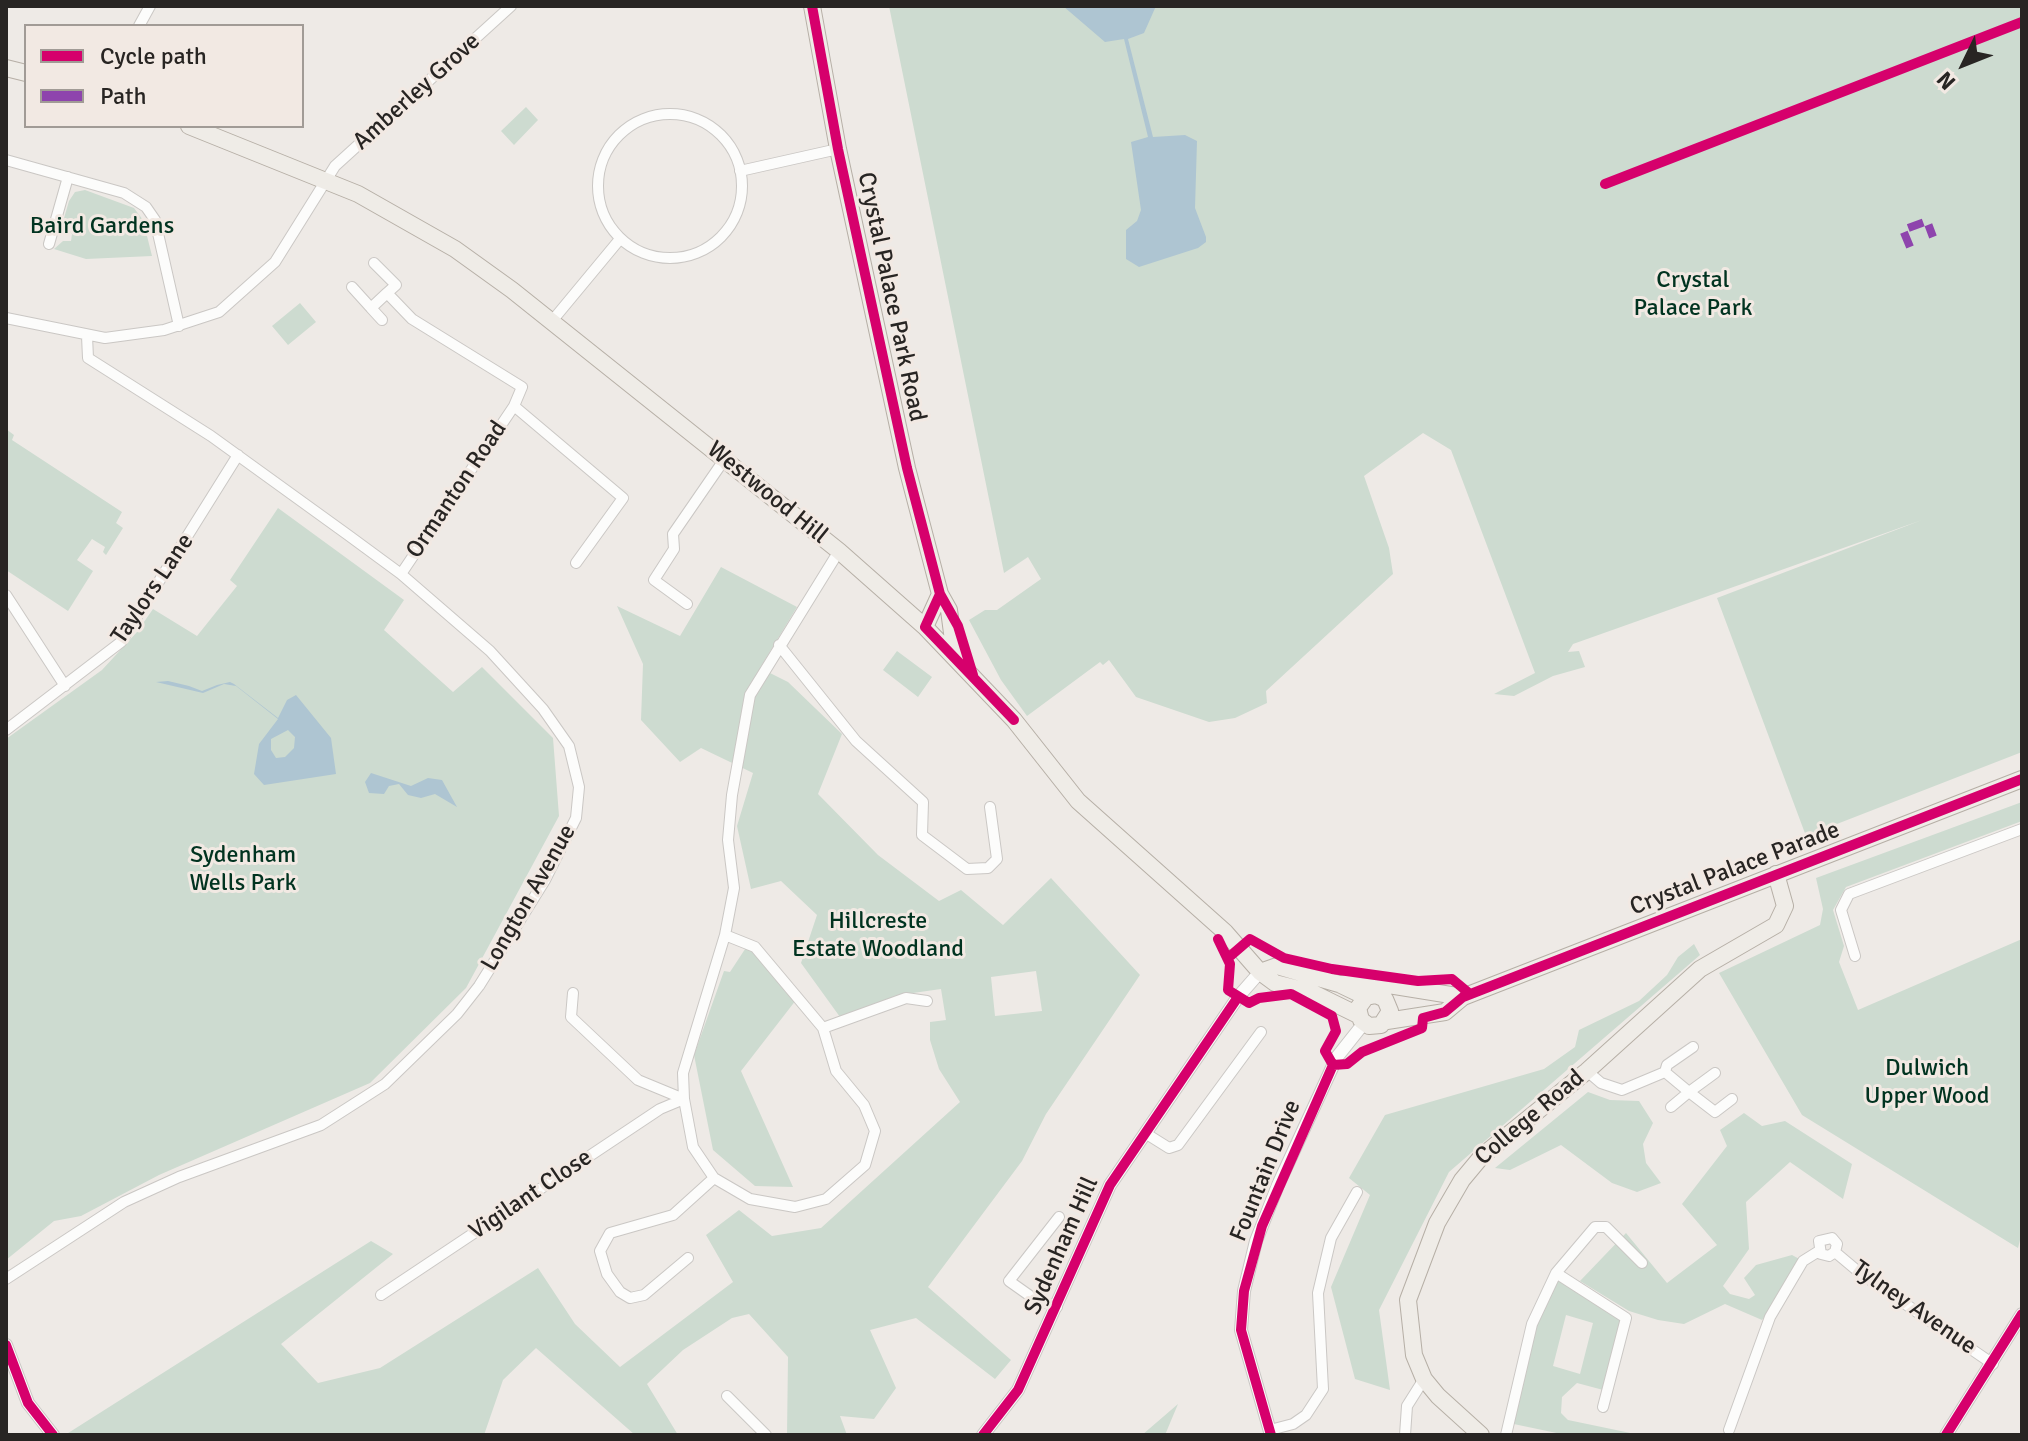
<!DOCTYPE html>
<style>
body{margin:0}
#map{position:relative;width:2028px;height:1441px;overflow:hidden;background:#eeeae6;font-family:Signika,sans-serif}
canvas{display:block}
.frame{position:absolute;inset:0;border:8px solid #282523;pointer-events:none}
.legend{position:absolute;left:24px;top:24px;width:280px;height:104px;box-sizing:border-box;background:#f2e9e3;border:2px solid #a19b96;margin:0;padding:10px 14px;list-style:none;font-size:24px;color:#282523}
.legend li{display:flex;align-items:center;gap:16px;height:40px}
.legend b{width:40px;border:2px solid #a19b96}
.north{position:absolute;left:1924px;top:24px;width:80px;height:80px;-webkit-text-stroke:6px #f2e9e3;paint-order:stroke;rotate:227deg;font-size:22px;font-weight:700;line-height:32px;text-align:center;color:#282523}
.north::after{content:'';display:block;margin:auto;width:28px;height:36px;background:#282523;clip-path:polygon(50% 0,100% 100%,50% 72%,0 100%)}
</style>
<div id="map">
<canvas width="2028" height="1441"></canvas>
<div class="frame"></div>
<ul class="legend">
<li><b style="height:10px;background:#d6006c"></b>Cycle path</li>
<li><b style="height:10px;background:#8e44ad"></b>Path</li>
</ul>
<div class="north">N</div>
</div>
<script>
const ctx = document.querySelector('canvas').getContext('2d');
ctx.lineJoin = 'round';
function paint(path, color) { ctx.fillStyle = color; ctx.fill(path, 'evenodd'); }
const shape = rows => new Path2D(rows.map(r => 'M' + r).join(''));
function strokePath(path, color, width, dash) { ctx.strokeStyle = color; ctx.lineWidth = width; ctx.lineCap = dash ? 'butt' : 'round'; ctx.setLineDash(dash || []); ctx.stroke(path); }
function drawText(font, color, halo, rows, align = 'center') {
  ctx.font = font + ' Signika,sans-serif'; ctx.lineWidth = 6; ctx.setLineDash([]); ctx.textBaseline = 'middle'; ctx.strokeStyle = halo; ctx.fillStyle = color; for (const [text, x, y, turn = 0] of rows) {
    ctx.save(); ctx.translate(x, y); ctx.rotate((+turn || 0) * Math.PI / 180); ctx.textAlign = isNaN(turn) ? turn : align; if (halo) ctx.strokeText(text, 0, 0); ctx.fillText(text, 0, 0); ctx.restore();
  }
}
paint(shape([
 [889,6,2022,6,2022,752,1806,836,1717,598,1922,520,1573,644,1568,652,1579,651,1585,667,1553,676,1514,696,1494,694,1535,673,1451,450,1423,433,1364,476,1389,548,1393,574,1266,691,1267,703,1235,718,1209,722,1136,697,1109,660,1103,665,1100,662,1027,716,1001,680,969,620,985,610,997,610,1041,579,1028,557,1004,573],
 [526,107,538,120,514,145,501,131],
 [85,190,134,208,143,220,152,256,86,259,54,249,63,241,71,241,72,234,62,225,69,201,75,192],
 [300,303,316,322,288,345,272,326],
 [6,429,14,435,12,440,122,512,116,523,123,528,106,555,103,552,105,547,92,539,77,560,93,571,68,611,6,570],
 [278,508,404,600,384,630,453,692,482,667,553,738,559,816,466,988,370,1083,159,1175,81,1216,54,1221,6,1260,6,739,102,670,137,632,153,609,197,636,237,586,230,580],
 [721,567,797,607,760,668,788,682,842,734,818,794,878,855,939,901,961,890,1003,925,1051,878,1140,975,1046,1114,1022,1161,928,1287,1011,1360,995,1379,916,1318,870,1330,896,1388,874,1419,840,1416,847,1435,787,1435,788,1357,749,1314,732,1318,683,1350,647,1384,678,1435,635,1435,536,1348,503,1380,484,1435,65,1435,371,1241,393,1254,281,1344,318,1383,380,1368,538,1268,575,1324,620,1367,733,1282,706,1235,739,1210,772,1236,821,1228,960,1102,939,1069,930,1040,930,1022,946,1020,941,989,906,994,840,1017,801,963,817,915,781,881,751,889,737,826,753,773,701,748,680,762,641,720,643,664,617,606,680,636],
 [1036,971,1042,1011,995,1016,991,977],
 [897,651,932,677,918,697,883,670],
 [2022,802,2022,821,1846,887,1833,910,1844,946,1839,962,1858,1010,2022,939,2022,1232,2018,1248,1802,1115,1719,973,1820,925,1823,909,1816,878],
 [751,940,796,1000,741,1071,793,1187,755,1186,713,1150,694,1055,724,971,730,972],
 [1694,944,1700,955,1449,1172,1379,1310,1390,1390,1355,1379,1331,1287,1370,1195,1349,1178,1385,1115,1544,1069,1575,1047,1579,1030,1639,1001,1667,975,1678,957],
 [1588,1092,1610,1100,1639,1101,1653,1123,1643,1144,1646,1163,1661,1183,1637,1192,1612,1183,1561,1145,1510,1170,1495,1168],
 [1744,1113,1762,1126,1785,1121,1852,1164,1843,1199,1790,1162,1746,1202,1749,1249,1723,1286,1730,1294,1749,1299,1755,1295,1744,1278,1756,1265,1792,1255,1803,1261,1762,1320,1725,1304,1684,1324,1658,1320,1629,1311,1580,1281,1626,1233,1667,1283,1717,1245,1682,1204,1727,1146,1720,1130],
 [1556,1273,1626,1318,1607,1391,1577,1383,1562,1397,1561,1413,1568,1420,1640,1435,1566,1435,1509,1423,1532,1324],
 [1566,1315,1593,1323,1580,1374,1553,1366],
 [1178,1404,1165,1435,1142,1435]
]), '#cddbd0');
paint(shape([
 [1063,6,1156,6,1144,33,1128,39,1153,137,1185,135,1197,141,1195,208,1206,237,1206,242,1198,248,1139,267,1126,259,1126,230,1137,221,1141,210,1131,142,1148,137,1124,39,1105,42],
 [168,681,189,686,202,691,217,685,230,682,234,684,278,718,287,700,296,695,331,738,336,774,264,785,254,774,259,744,278,719,236,686,224,684,203,693,156,682],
 [288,730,295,737,294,748,285,757,276,758,271,750,271,739],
 [371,773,411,786,428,778,442,780,457,807,435,794,421,798,408,795,399,784,389,786,384,794,369,793,365,782]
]), '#aec5d2');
const minor = shape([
 [139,26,150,6],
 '598 186a72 72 0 1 1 144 0a72 72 0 1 1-144 0Z',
 [6,160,124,193,146,207,155,220,179,326],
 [740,171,838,149],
 [49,244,68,177],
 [374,263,396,285,387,293],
 [352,287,371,308,387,293,412,319,522,387,514,406],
 [371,308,382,320],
 [6,318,105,338,164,330,219,312,275,262,335,166,511,6],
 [552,321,620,239],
 [401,574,514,406,623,498,576,563],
 [6,595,65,686],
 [687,604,654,580,674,549,673,534,724,460],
 [779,645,856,741,923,802,922,835,967,869,988,868,997,859,990,807],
 [6,730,121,642,238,455],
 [725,935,755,947,823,1028,836,1071,864,1105,875,1131,865,1165,826,1199,795,1207,750,1199,714,1178,693,1147,684,1099,683,1073,725,935,734,888,728,840,732,795,750,695,839,551],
 [1855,956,1841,910,1849,894,2022,829],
 [573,993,571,1017,638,1080,684,1099],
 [823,1028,906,998,927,1001],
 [1587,1071,1601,1083,1622,1090,1665,1072,1689,1092,1671,1107],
 [1665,1072,1667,1065,1693,1047],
 [1715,1073,1689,1092,1715,1112,1732,1099],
 [1145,1133,1169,1148,1178,1145,1261,1032],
 [1835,1252,1829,1256,1821,1254,1819,1241,1832,1238,1837,1244,1835,1252,1860,1273,1993,1364],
 [688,1258,644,1295,630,1298,620,1292,607,1274,600,1251,610,1233,673,1215,714,1178],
 [1556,1273,1626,1318,1603,1407],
 [6,1279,124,1202,179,1177,321,1125,385,1084,457,1014,479,986,545,880,576,818,579,787,569,746,543,709,490,651,401,574,348,535,211,436,88,358,87,336],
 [381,1295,660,1109,684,1099],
 [1057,1307,1033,1298,1009,1281,1059,1217],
 [727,1396,766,1435],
 [1270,1430,1293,1424,1306,1415,1323,1389,1318,1293,1331,1238,1357,1192],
 [1729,1430,1770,1317,1803,1261,1819,1251],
 [1405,1435,1407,1406,1424,1379],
 [1506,1435,1532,1324,1556,1273,1595,1227,1606,1227,1642,1263]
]);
const tertiary = shape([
 [6,1345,28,1403,53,1435],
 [983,1435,1018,1390,1110,1185,1238,997,1260,972],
 [1271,1435,1241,1330,1244,1291,1256,1241,1278,1185,1337,1057,1364,1023],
 [1946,1435,2022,1314]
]);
const primary = shape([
 [812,6,838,149,907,468,940,594,949,610,955,656],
 [6,68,26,73],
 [189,126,358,194,455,249,512,290,839,551,925,627,1014,720,1078,801,1225,932,1260,972,1275,983,1311,992,1358,1015],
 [925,627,940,594],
 [1260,972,1277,966,1339,984,1370,982,1463,997],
 [1341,985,1366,997,1376,995,1385,999,1390,1011,1381,1025,1369,1026,1361,1020,1358,1008,1366,997],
 [1387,1021,1445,1012,1463,997,2022,779],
 [1481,1435,1438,1396,1424,1379,1414,1355,1408,1300,1437,1223,1462,1180,1482,1156,1587,1071,1700,969,1776,925,1785,906,1776,874]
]);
strokePath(minor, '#cac7c4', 12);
strokePath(tertiary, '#cac7c4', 14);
strokePath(primary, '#b6afa6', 18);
strokePath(minor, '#fcfcfb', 10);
strokePath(tertiary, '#fcfcfb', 12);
strokePath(primary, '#efece7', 16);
strokePath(shape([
 [1910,247,1903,230,1927,221,1933,237]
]), '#8e44ad', 8, [16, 8]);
strokePath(shape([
 [812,6,838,149,907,468,940,594,958,626,973,675],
 [1605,184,2022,22],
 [940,594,925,627,1014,720],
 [1218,939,1230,964,1228,990,1249,1003,1259,998,1291,994,1332,1016,1336,1031,1325,1051,1333,1065],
 [1228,958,1250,939,1284,958,1332,969,1418,981,1452,979,1470,994],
 [1333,1065,1347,1064,1362,1052,1422,1028,1423,1018,1445,1012,1463,997,2022,779],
 [6,1345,28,1403,53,1435],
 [983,1435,1018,1390,1110,1185,1238,997],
 [1271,1435,1241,1330,1244,1291,1262,1226,1333,1065],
 [1946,1435,2022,1314]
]), '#d6006c', 10);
drawText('24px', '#282523', '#f2e9e3', [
 ["Amberley Grove",417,92,-42],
 ["Crystal Palace Park Road",891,297,78],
 ["Ormanton Road",457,490,-56],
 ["Westwood Hill",767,493,39],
 ["Taylors Lane",153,589,-56],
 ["Crystal Palace Parade",1735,869,-21],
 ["Longton Avenue",529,898,-60],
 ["College Road",1530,1118,-40],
 ["Fountain Drive",1266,1171,-68],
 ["Vigilant Close",531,1195,-34],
 ["Sydenham Hill",1062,1246,-66],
 ["Tylney Avenue",1914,1308,35]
]);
drawText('24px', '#013320', '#f2e9e3', [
 ["Baird Gardens",102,227],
 ["Crystal",1693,281],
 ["Palace Park",1693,309],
 ["Sydenham",243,856],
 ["Wells Park",243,884],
 ["Hillcreste",878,922],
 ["Estate Woodland",878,950],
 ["Dulwich",1927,1069],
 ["Upper Wood",1927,1097]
]);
</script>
